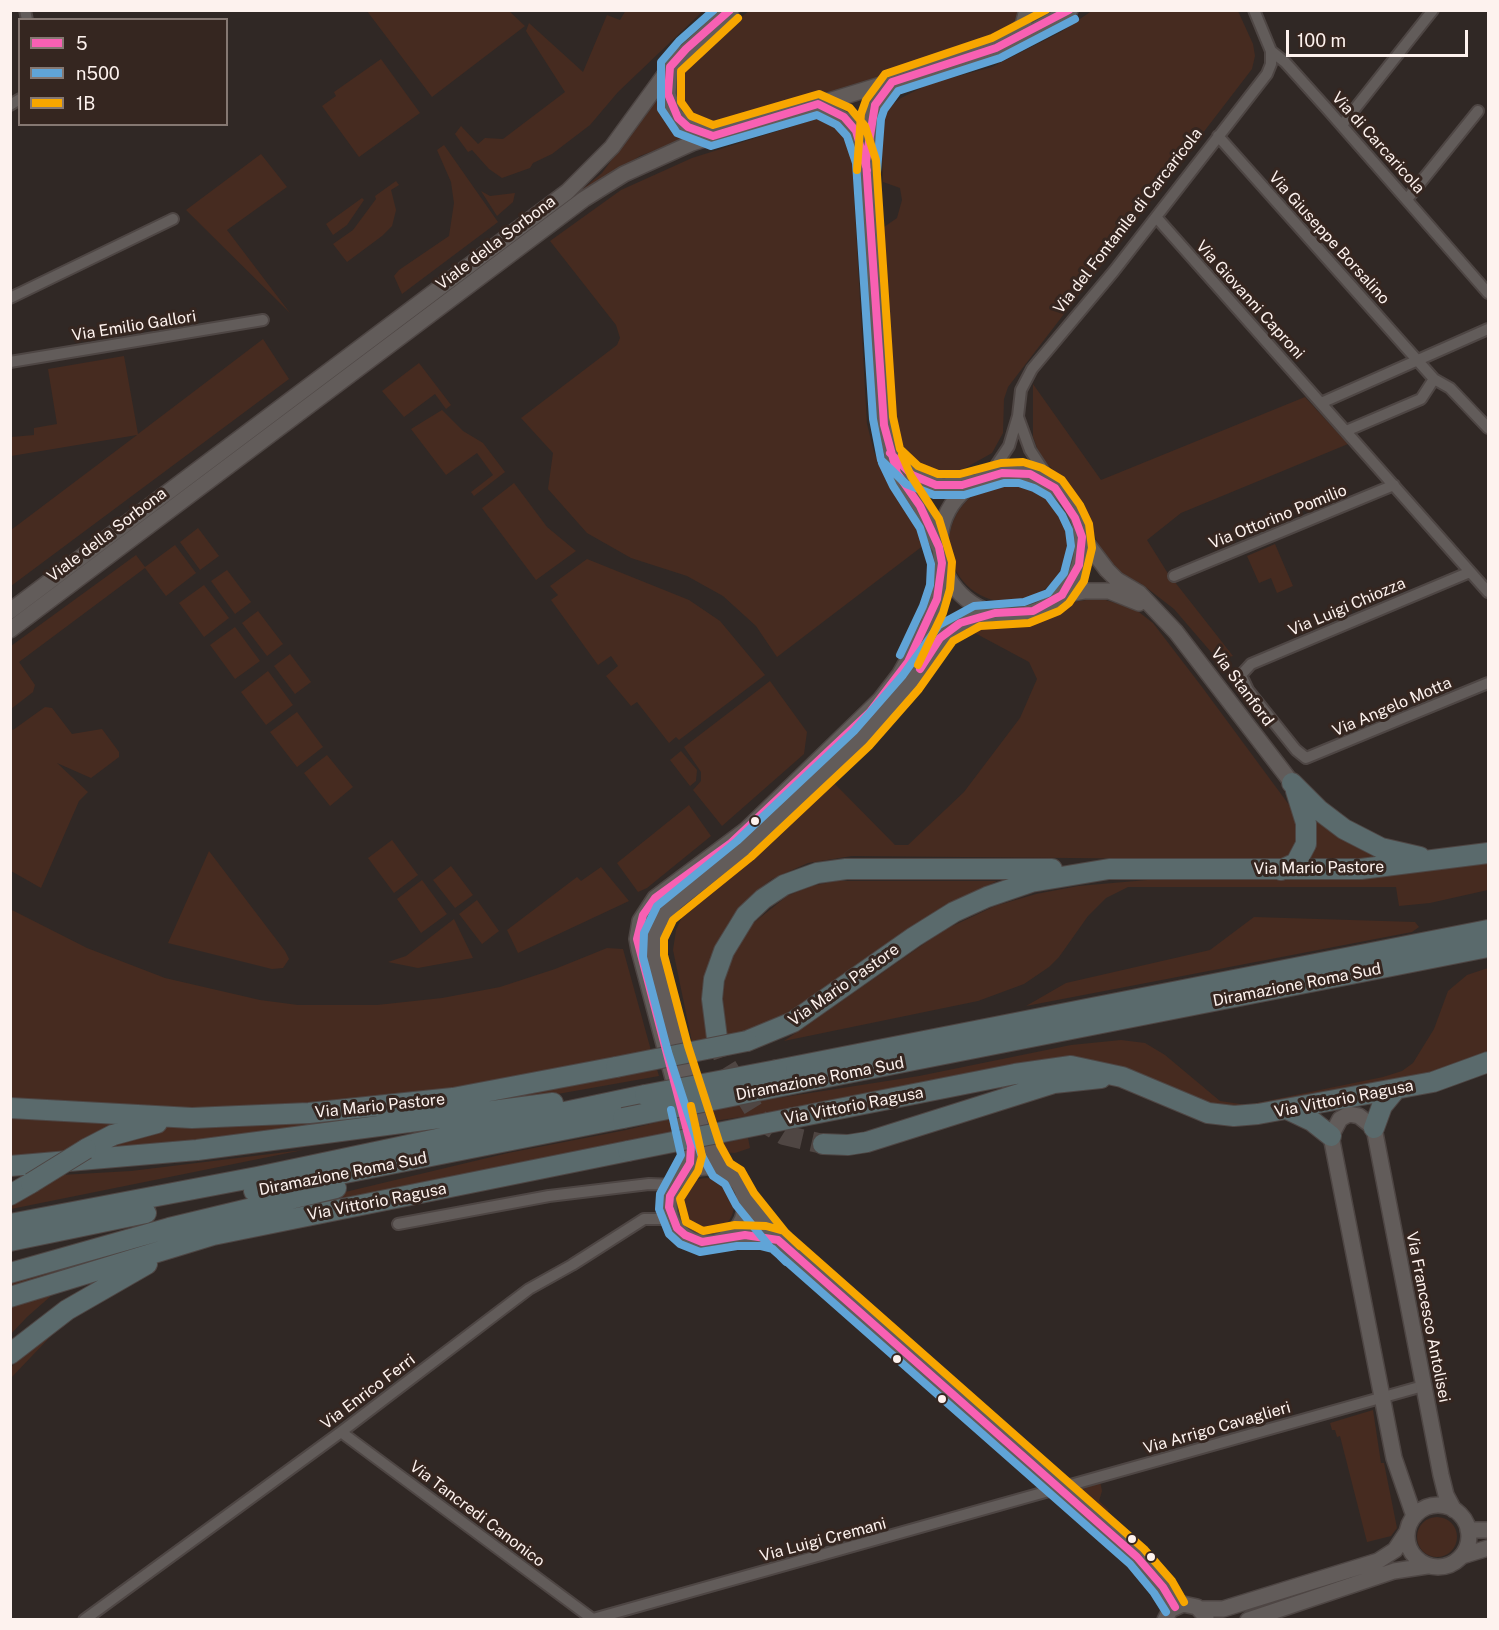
<!DOCTYPE html>
<style>
body{margin:0}
#map{position:relative;width:1499px;height:1630px;overflow:hidden;background:#302825;font-family:"Public Sans",sans-serif}
canvas{display:block}
.frame{position:absolute;inset:0;border:12px solid #fdf2ee;pointer-events:none}
.legend{position:absolute;left:18px;top:18px;width:210px;height:108px;box-sizing:border-box;background:#352620;border:2px solid #857872;margin:0;padding:8px 10px;list-style:none;font-size:18px;color:#fdf2ee}
.legend li{display:flex;align-items:center;gap:12px;height:30px}
.legend b{width:30px;border:2px solid #857872}
.scale{position:absolute;left:1286px;top:30px;width:182px;height:27px;box-sizing:border-box;border:3px solid #fdf2ee;border-top:0;padding-left:8px;font-size:18px;line-height:21px;white-space:nowrap;color:#fdf2ee;-webkit-text-stroke:4px #352620;paint-order:stroke}
</style>
<div id="map">
<canvas width="1499" height="1630"></canvas>
<div class="frame"></div>
<ul class="legend">
<li><b style="height:8px;background:#f860b3"></b>5</li>
<li><b style="height:8px;background:#60a4d7"></b>n500</li>
<li><b style="height:8px;background:#f7a600"></b>1B</li>
</ul>
<div class="scale">100 m</div>
</div>
<script>
const ctx = document.querySelector('canvas').getContext('2d');
ctx.lineJoin = 'round';
function paint(path, color) { ctx.fillStyle = color; ctx.fill(path, 'evenodd'); }
const shape = rows => new Path2D(rows.map(r => 'M' + r).join(''));
function strokePath(path, color, width, dash) { ctx.strokeStyle = color; ctx.lineWidth = width; ctx.lineCap = dash ? 'butt' : 'round'; ctx.setLineDash(dash || []); ctx.stroke(path); }
function drawText(font, color, halo, rows, align = 'center') {
  ctx.font = font + ' "Public Sans",sans-serif'; ctx.lineWidth = 6; ctx.setLineDash([]); ctx.textBaseline = 'middle'; ctx.strokeStyle = halo; ctx.fillStyle = color; for (const [text, x, y, turn = 0] of rows) {
    ctx.save(); ctx.translate(x, y); ctx.rotate((+turn || 0) * Math.PI / 180); ctx.textAlign = isNaN(turn) ? turn : align; if (halo) ctx.strokeText(text, 0, 0); ctx.fillText(text, 0, 0); ctx.restore();
  }
}
paint(shape([
 [626,10,703,11,618,92,590,125,552,154,533,163,530,168,502,178,489,169,472,150,468,152,455,134,461,126,478,144,485,138,503,139,565,92,526,31,529,23,583,72,607,15,620,20],
 [1093,10,1238,11,1253,44,1255,56,1252,69,1008,387,1004,399,1003,433,992,453,953,475,938,476,925,472,909,460,902,447,893,404,884,227,897,218,902,200,900,188,883,182,881,130,885,110,901,98,929,84,992,67,1061,32],
 [367,11,509,11,525,26,432,97],
 [749,11,1020,11,1010,28,1003,33,970,51,726,125,701,123,687,114,678,102,676,90,678,77,699,50],
 [381,59,420,113,359,157,322,106,336,96,334,92],
 [661,92,665,116,682,135,690,137,640,156,562,206,602,173],
 [819,118,838,124,847,132,851,143,867,424,874,452,888,479,915,513,924,545,777,657,756,626,723,596,687,576,631,558,587,533,548,489,553,453,521,418,617,345,620,338,616,325,550,241,621,190,692,158],
 [444,145,498,222,402,294,394,276,399,270,449,236,454,203,451,182,437,150],
 [261,154,287,187,227,230,290,313,186,210],
 [396,181,399,185,391,190,396,210,392,226,382,236,347,262,333,244,353,230,376,199,375,196],
 [481,191,490,196,515,193,513,202,497,216],
 [362,198,364,200,347,225,333,235,326,224],
 [263,339,289,379,11,586,11,530,137,435,11,456,11,437,34,435,34,428,57,424,48,369,124,356,138,434],
 [419,363,451,405,446,409,435,394,404,417,382,391],
 [1033,384,1101,480,1305,397,1348,444,1181,513,1147,540,1167,572,1233,656,1221,659,1211,652,1174,609,1143,585,1118,571,1109,561,1098,545,1084,503,1040,456,1033,437],
 [442,410,463,431,483,443,505,472,474,496,471,492,493,475,477,453,446,475,411,429],
 [514,483,547,527,576,551,536,580,482,508],
 '949 543a59 59 0 1 1 118 0a59 59 0 1 1-118 0Z',
 [198,528,219,556,200,570,180,542],
 [1275,544,1293,586,1277,593,1271,578,1259,583,1247,556],
 [175,545,196,573,166,596,145,568,19,662,35,685,33,692,11,709,11,646,136,555,145,567],
 [587,559,689,600,720,621,765,675,679,740,676,737,669,743,637,702,631,706,606,676,618,666,611,656,598,665,551,600,558,595,550,586],
 [227,570,251,602,235,614,211,581],
 [204,585,229,618,204,637,179,603],
 [1099,598,1135,609,1153,623,1202,687,1298,817,1297,845,1292,854,1285,860,852,856,808,863,772,879,759,889,730,920,720,942,714,1039,692,1042,673,950,676,930,686,908,833,782,895,845,908,845,964,792,1020,718,1037,679,1029,662,973,632,987,624,1030,621,1067,603],
 [258,611,283,644,267,656,242,623],
 [235,627,260,661,235,679,210,645],
 [290,654,311,682,295,694,274,666],
 [268,671,293,705,266,725,241,692],
 [770,681,807,732,804,754,722,826,693,790,701,781,701,772,684,747],
 [45,707,52,708,72,734,102,729,119,752,119,757,91,778,57,763,88,792,79,801,41,888,11,871,10,728,13,730],
 [297,712,323,747,297,767,270,732],
 [681,751,697,770,696,781,690,786,670,760],
 [327,755,353,787,330,806,304,773],
 [689,805,711,836,647,888,638,892,617,863],
 [1311,812,1379,855,1379,858,1305,860],
 [392,840,418,875,394,893,368,858],
 [209,851,285,951,289,959,283,968,272,969,168,943],
 [1488,860,1488,890,1430,903,1399,906,1396,887,1128,887,1106,898,1088,916,1059,957,1049,967,1024,984,978,1001,784,1041,944,930,995,906,1036,894,1078,886,1170,878],
 [451,866,473,895,455,908,433,880],
 [601,867,629,901,518,953,507,930,577,877,581,881],
 [422,880,447,914,421,933,397,899],
 [837,881,997,881,945,905,865,959,820,994,779,1019,739,1034,726,1036,723,997,725,977,731,956,751,925,787,896,811,886],
 [477,900,499,931,482,944,459,914],
 [10,909,87,948,165,978,260,1000,298,1005,377,1005,442,998,500,987,555,969,607,948,623,949,652,1054,420,1094,216,1110,11,1103],
 [1254,917,1415,922,1419,927,1412,932,1026,1006,1066,983,1210,950],
 [454,919,473,958,418,968,388,962,406,956],
 [1488,968,1488,1051,1445,1071,1255,1108,1219,1108,1119,1069,823,1105,714,1121,642,1140,233,1221,112,1253,11,1292,10,1281,50,1268,341,1193,508,1153,626,1130,714,1108,919,1076,1071,1045,1121,1040,1145,1043,1165,1055,1220,1101,1247,1105,1383,1077,1402,1071,1413,1063,1434,1029,1448,991,1467,975],
 [656,1066,659,1076,473,1109,115,1151,105,1146,147,1131,168,1127,371,1116,429,1108],
 [10,1116,116,1123,117,1127,64,1152,11,1156],
 [748,1138,750,1148,735,1153,720,1152,714,1145],
 [303,1150,11,1209,10,1205,61,1175,131,1171],
 '680 1205a27 27 0 1 1 54 0a27 27 0 1 1-54 0Z',
 [60,1288,27,1317,11,1334,11,1306],
 [70,1316,11,1378,11,1367],
 [1373,1410,1381,1463,1384,1463,1397,1528,1391,1536,1367,1542,1340,1436,1337,1437,1335,1430,1332,1430,1330,1423],
 [1100,1481,1102,1491,1099,1501,1109,1510,1101,1519,1081,1499,1078,1492,1080,1487],
 '1417 1537a20 20 0 1 1 40 0a20 20 0 1 1-40 0Z'
]), '#462b20');
strokePath(shape([
 [717,1038,726,1065,760,1120,784,1135,823,1144]
]), '#4f4643', 20, [20, 10]);
const street = shape([
 [25,10,27,20],
 [1271,51,1285,62,1329,111,1488,293],
 [10,105,20,99],
 [1342,125,1433,10],
 [1218,136,1434,379,1450,388,1488,428],
 [1408,198,1478,111],
 [1156,217,1488,592],
 [10,298,173,219],
 [10,362,263,320],
 [1321,403,1488,329],
 [1018,417,1030,450,1055,488],
 [1346,431,1421,399,1434,379],
 [989,476,1009,446,1018,416,1021,390,1032,369,1114,271,1267,74,1271,64,1271,51,1254,10],
 [1470,572,1251,664,1241,675,1248,690,1296,750,1306,758,1488,683],
 [1174,576,1394,485],
 [398,1224,549,1196,649,1184,675,1185],
 [341,1432,594,1620],
 [593,1619,1423,1386],
 [84,1620,341,1432,529,1289,572,1265,644,1219,665,1219,677,1228]
]);
const secondary = shape([
 [1009,39,1023,25,1027,10],
 [670,67,668,94,675,115,688,127,713,136],
 [892,82,873,111,866,161,884,425,897,473,920,506,939,547],
 [818,104,849,122,858,135,864,152],
 [896,460,912,475,929,483,944,486,972,482],
 '940 544a71 71 0 1 1 142 0a71 71 0 1 1-142 0Z',
 [1082,537,1107,570,1117,580,1139,593,1176,632,1292,783],
 [1062,595,1084,591,1109,591,1139,603],
 [10,611,567,192,612,147,674,62,731,10],
 [10,630,584,199,624,174,692,143,975,56,1026,35,1070,10],
 '669 1205a38 38 0 1 1 76 0a38 38 0 1 1-76 0Z',
 [722,1170,704,1137,655,962,653,941,660,920,676,902,761,835,862,738,911,682,946,633,967,620,995,613],
 [681,1177,692,1159,691,1146,639,950,637,939,640,921,655,898,746,830,880,700,900,674,928,624,940,587,942,563],
 [745,1199,778,1240,1137,1557,1163,1587,1175,1607],
 [726,1237,754,1235,778,1240],
 '1407 1536a31 31 0 1 1 62 0a31 31 0 1 1-62 0Z',
 [1414,1516,1394,1458,1331,1136,1340,1119,1349,1114,1359,1116,1374,1128,1441,1475,1446,1495,1454,1510],
 [1468,1530,1488,1530],
 [1462,1556,1488,1548],
 [1201,1609,1223,1609,1378,1561,1395,1550,1407,1532],
 [1165,1620,1170,1610,1183,1604,1197,1607,1206,1617],
 [1248,1620,1394,1571,1427,1566]
]);
const highway = shape([
 [1292,783,1319,810,1344,829,1381,848,1420,857],
 [1281,870,1296,863,1306,844,1306,823,1296,791],
 [717,1038,712,999,714,979,724,951,746,915,763,899,784,885,817,873,846,869,1052,869],
 [747,1041,793,1022,914,937,954,912,987,897,1031,882,1109,869,1361,869,1488,853],
 [777,1070,1488,930],
 [787,1085,1488,947],
 [10,1108,192,1118,309,1113,453,1098,616,1067],
 [1289,1110,1312,1121,1331,1136],
 [793,1118,1015,1074,1071,1066,1122,1077,1208,1113,1234,1116,1258,1114,1433,1082,1488,1062],
 [1374,1128,1382,1106,1396,1089],
 [823,1144,848,1145,867,1142,1054,1083,1101,1078],
 [86,1149,113,1135,157,1123],
 [10,1166,197,1150,553,1103],
 [254,1191,623,1118],
 [10,1195,31,1183],
 [10,1224,257,1177,645,1095],
 [10,1241,146,1213],
 [10,1273,169,1228,336,1188],
 [10,1297,213,1235,628,1151],
 [10,1354,67,1310,147,1264]
]);
strokePath(street, '#4e4644', 14);
strokePath(secondary, '#4e4644', 18);
strokePath(highway, '#4e4644', 22);
strokePath(street, '#625c5a', 10);
strokePath(secondary, '#625c5a', 15);
strokePath(highway, '#5a6a6c', 20);
const highwayBridge = shape([
 [616,1067,747,1041],
 [645,1095,777,1070],
 [623,1118,787,1085],
 [628,1151,793,1118],
 [31,1183,86,1149]
]);
strokePath(highwayBridge, '#4e4644', 22, []);
strokePath(highwayBridge, '#5a6a6c', 20);
strokePath(shape([
 [730,10,686,49,670,67,668,94,678,118,688,127,713,136,818,104,844,117,856,131,867,170],
 [1069,10,996,48,892,82,875,105,866,161,884,425,897,473,920,506,939,547,942,563,937,599,908,662,870,712,731,843,655,898,643,915,637,939,691,1146,690,1163,670,1196,669,1207,677,1228,685,1235,702,1242,745,1235,778,1240,1137,1557,1163,1587,1175,1607],
 [890,453,912,475,936,485,962,485,1002,473,1030,474,1055,488,1075,518,1082,537,1079,565,1062,595,1033,611,995,613,960,623,940,638,920,669]
]), '#f860b3', 8);
strokePath(shape([
 [714,10,679,41,661,62,661,109,677,133,711,146,817,115,837,125,847,136,856,163,873,419,881,460,906,484,934,495,964,495,1004,483,1019,483,1034,488,1048,496,1062,515,1069,530,1071,546,1064,573,1048,593,1024,602,974,606,939,625,903,675,854,731,737,841,657,906,644,933,643,957,668,1052,701,1154,713,1176,725,1184,736,1205,770,1247,1130,1564,1154,1593,1166,1612],
 [877,172,881,119,884,110,898,91,1000,58,1075,19],
 [882,463,893,486,920,528,931,564,930,585,923,606,900,655],
 [671,1110,681,1155,660,1194,659,1209,669,1234,680,1244,700,1252,737,1246,761,1246,773,1249,786,1262]
]), '#60a4d7', 8);
strokePath(shape([
 [738,18,681,71,681,102,691,116,713,125,819,94,850,108,865,126,876,160,893,417,900,449,918,466,938,474,960,474,1001,463,1023,462,1042,468,1062,480,1080,505,1089,524,1092,548,1084,581,1069,603,1059,611,1029,623,980,626,953,641,919,689,869,746,751,857,673,920,664,939,664,955,688,1046,720,1145,730,1163,741,1170,754,1193,786,1233,1144,1549,1172,1581,1184,1602],
 [857,170,861,114,866,100,885,74,992,38,1046,10],
 [902,455,911,476,939,519,952,562,950,589,943,613,918,665],
 [691,1106,702,1156,698,1171,680,1199,686,1222,703,1231,735,1225,766,1226,784,1231,800,1246]
]), '#f7a600', 8);
for (const [x, y, r, color] of [
 [755,821,5,"#fdf2ee"],
 [897,1359,5,"#fdf2ee"],
 [942,1399,5,"#fdf2ee"],
 [1132,1539,5,"#fdf2ee"],
 [1151,1557,5,"#fdf2ee"]
]) { const dot = new Path2D(); dot.arc(x, y, r, 0, 2 * Math.PI); ctx.fillStyle = color; ctx.fill(dot); strokePath(dot, '#352620', 2); }
drawText('16px', '#fdf2ee', '#352620', [
 ["Via di Carcaricola",1378,143,48],
 ["Via del Fontanile di Carcaricola",1128,221,-52],
 ["Via Giuseppe Borsalino",1329,238,48],
 ["Viale della Sorbona",496,243,-37],
 ["Via Giovanni Caproni",1250,300,48],
 ["Via Emilio Gallori",134,326,-9],
 ["Via Ottorino Pomilio",1278,517,-22],
 ["Viale della Sorbona",107,535,-37],
 ["Via Luigi Chiozza",1347,607,-23],
 ["Via Stanford",1242,687,53],
 ["Via Angelo Motta",1392,707,-23],
 ["Via Mario Pastore",1319,868,-1],
 ["Via Mario Pastore",844,985,-35],
 ["Diramazione Roma Sud",1297,985,-11],
 ["Diramazione Roma Sud",820,1079,-11],
 ["Via Vittorio Ragusa",1344,1099,-11],
 ["Via Mario Pastore",380,1106,-6],
 ["Via Vittorio Ragusa",854,1106,-11],
 ["Diramazione Roma Sud",343,1174,-11],
 ["Via Vittorio Ragusa",377,1202,-11],
 ["Via Francesco Antolisei",1428,1317,79],
 ["Via Enrico Ferri",368,1392,-37],
 ["Via Arrigo Cavaglieri",1217,1428,-16],
 ["Via Tancredi Canonico",477,1514,37],
 ["Via Luigi Cremani",823,1540,-15]
]);
</script>
